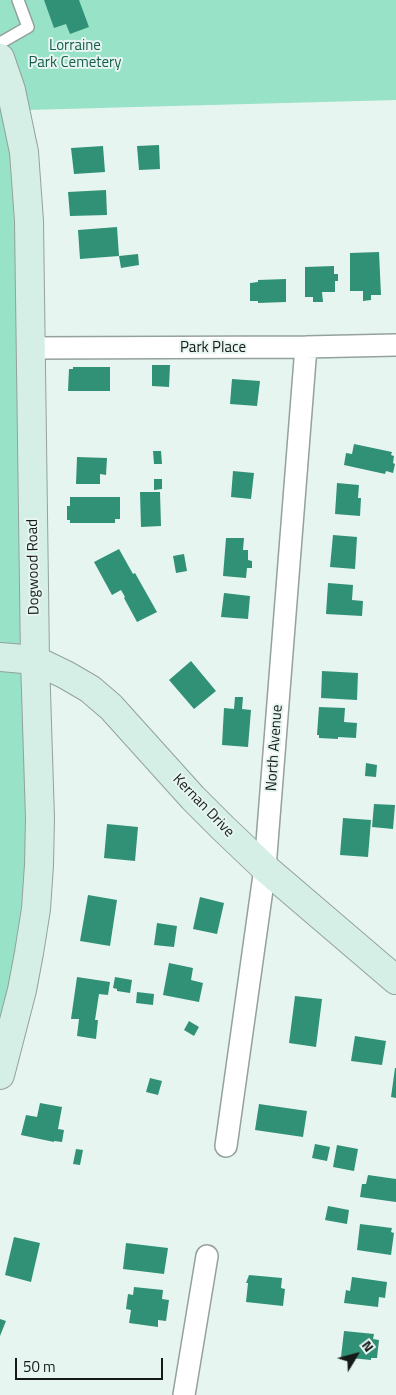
<!DOCTYPE html>
<style>
body{margin:0}
#map{position:relative;width:396px;height:1395px;overflow:hidden;background:#e7f5f0;font-family:"Titillium Web",sans-serif}
canvas{display:block}
.north{position:absolute;left:331px;top:1330px;width:50px;height:50px;-webkit-text-stroke:4px #e7f5f0;paint-order:stroke;rotate:53deg;font-size:14px;font-weight:700;line-height:20px;text-align:center;color:#151a18}
.north::after{content:'';display:block;margin:auto;width:18px;height:22px;background:#151a18;clip-path:polygon(50% 0,100% 100%,50% 72%,0 100%)}
.scale{position:absolute;left:15px;top:1358px;width:148px;height:22px;box-sizing:border-box;border:2px solid #151a18;border-top:0;padding-left:6px;font-size:15px;line-height:18px;white-space:nowrap;color:#151a18;-webkit-text-stroke:4px #e7f5f0;paint-order:stroke}
</style>
<div id="map">
<canvas width="396" height="1395"></canvas>
<div class="north">N</div>
<div class="scale">50 m</div>
</div>
<script>
const ctx = document.querySelector('canvas').getContext('2d');
ctx.lineJoin = 'round';
function paint(path, color) { ctx.fillStyle = color; ctx.fill(path, 'evenodd'); }
const shape = rows => new Path2D(rows.map(r => 'M' + r).join(''));
function strokePath(path, color, width, dash) { ctx.strokeStyle = color; ctx.lineWidth = width; ctx.lineCap = dash ? 'butt' : 'round'; ctx.setLineDash(dash || []); ctx.stroke(path); }
function drawText(font, color, halo, rows, align = 'center') {
  ctx.font = font + ' "Titillium Web",sans-serif'; ctx.lineWidth = 4; ctx.setLineDash([]); ctx.textBaseline = 'middle'; ctx.strokeStyle = halo; ctx.fillStyle = color; for (const [text, x, y, turn = 0] of rows) {
    ctx.save(); ctx.translate(x, y); ctx.rotate((+turn || 0) * Math.PI / 180); ctx.textAlign = isNaN(turn) ? turn : align; if (halo) ctx.strokeText(text, 0, 0); ctx.fillText(text, 0, 0); ctx.restore();
  }
}
paint(shape([
 [0,0,396,0,396,100,26,110,12,63,0,35],
 [0,85,15,167,28,882,0,1041]
]), '#98e2c8');
paint(shape([
 [44,0,79,0,89,27,70,34,66,24,54,28],
 [159,145,160,169,139,170,137,146],
 [103,146,105,172,74,174,71,148],
 [106,190,107,215,70,216,68,192],
 [117,227,119,256,80,259,78,230],
 [379,252,381,295,371,295,371,300,363,301,363,291,350,291,350,253],
 [138,254,139,265,121,268,119,256],
 [334,266,334,274,338,274,338,281,335,281,335,292,322,292,323,302,313,302,313,297,305,297,305,267],
 [286,279,286,302,258,303,258,301,250,301,250,283,258,282,258,280],
 [152,365,170,365,169,387,152,386],
 [73,367,110,367,110,391,68,391,69,369,73,369],
 [232,379,260,381,257,406,230,404],
 [354,444,392,452,391,455,394,456,393,463,395,464,393,473,386,471,385,474,344,465,346,453,352,454],
 [153,451,161,451,162,464,154,464],
 [77,457,107,458,106,475,100,474,100,484,76,484],
 [233,471,254,473,251,499,231,497],
 [154,479,162,479,162,489,154,490],
 [337,483,359,485,358,498,361,498,360,516,335,514],
 [140,492,160,492,161,526,141,527],
 [70,497,120,497,120,519,115,519,115,523,70,523,70,520,67,520,67,506,70,506],
 [333,535,357,537,355,569,330,567],
 [226,538,244,538,243,550,248,550,248,560,252,561,252,568,247,568,246,578,223,576],
 [119,549,133,574,135,573,157,612,137,622,124,598,125,597,121,590,112,595,94,562],
 [184,554,187,571,176,573,173,556],
 [328,583,353,585,352,600,363,601,362,616,326,614],
 [224,593,250,596,248,619,221,617],
 [191,661,216,691,194,709,169,680],
 [322,671,358,673,357,700,321,698],
 [235,697,243,697,242,709,251,710,248,747,222,745,224,708,234,709],
 [319,707,345,708,344,722,357,723,356,738,338,737,338,739,319,738,319,735,317,735],
 [366,763,377,765,376,777,365,776],
 [374,804,395,805,393,829,372,827],
 [343,818,371,820,368,857,340,855],
 [107,824,138,827,135,861,104,858],
 [88,895,117,900,110,946,80,941],
 [200,897,224,903,217,934,193,929],
 [157,923,177,926,174,947,154,945],
 [169,963,193,968,191,980,203,983,199,1002,163,995],
 [77,977,110,982,108,995,99,994,95,1020,98,1020,96,1039,77,1036,79,1019,71,1019],
 [115,977,132,980,130,993,117,991,117,989,113,988],
 [137,992,154,994,153,1005,136,1003],
 [295,996,322,999,316,1047,289,1043],
 [189,1021,199,1027,194,1036,184,1030],
 [355,1036,386,1041,382,1065,351,1061],
 [395,1068,396,1068,396,1098,391,1097],
 [150,1078,162,1081,158,1095,146,1092],
 [40,1103,62,1107,58,1129,64,1130,62,1142,54,1141,54,1142,21,1135,26,1115,37,1117],
 [259,1104,307,1111,303,1137,255,1130],
 [315,1144,330,1147,327,1161,312,1158],
 [337,1145,358,1149,354,1171,333,1167],
 [76,1149,83,1150,80,1165,73,1164],
 [368,1175,396,1179,396,1202,360,1197,362,1184,366,1184],
 [328,1206,349,1210,347,1224,325,1220],
 [360,1224,392,1228,391,1232,394,1233,391,1255,357,1250],
 [14,1237,40,1243,31,1282,5,1275],
 [126,1243,168,1248,164,1274,123,1269],
 [249,1275,282,1278,281,1288,285,1289,283,1306,246,1302,248,1283,246,1283],
 [352,1277,387,1282,385,1298,379,1297,378,1307,344,1303,346,1290,350,1291],
 [134,1287,163,1290,162,1299,169,1300,166,1321,158,1320,158,1327,129,1323,131,1310,126,1309,128,1294,133,1295],
 [0,1319,6,1321,0,1336],
 [344,1331,374,1334,373,1339,379,1340,377,1358,371,1358,371,1360,341,1357]
]), '#309176');
const lane = shape([
 [0,43,28,27,18,0]
]);
const street = shape([
 [30,348,306,347,396,345],
 [226,1146,265,868,306,347],
 [184,1395,207,1256]
]);
const secondary = shape([
 [0,58,11,90,24,152,29,221,35,660,40,818,39,865,36,909,29,953,22,990,0,1075],
 [0,657,35,660,66,675,90,689,111,707,193,798,223,828,265,868,396,980]
]);
strokePath(lane, '#94a19c', 14);
strokePath(street, '#94a19c', 24);
strokePath(secondary, '#94a19c', 30);
strokePath(lane, '#fff', 11);
strokePath(street, '#fff', 21);
strokePath(secondary, '#d5efe6', 28);
drawText('15px', '#145e4b', '#e7f5f0', [
 ["Lorraine",75,46],
 ["Park Cemetery",75,63]
]);
drawText('15px', '#151a18', '#e7f5f0', [
 ["Park Place",213,348],
 ["Dogwood Road",34,567,-91],
 ["North Avenue",275,748,-86],
 ["Kernan Drive",203,806,46]
]);
</script>
